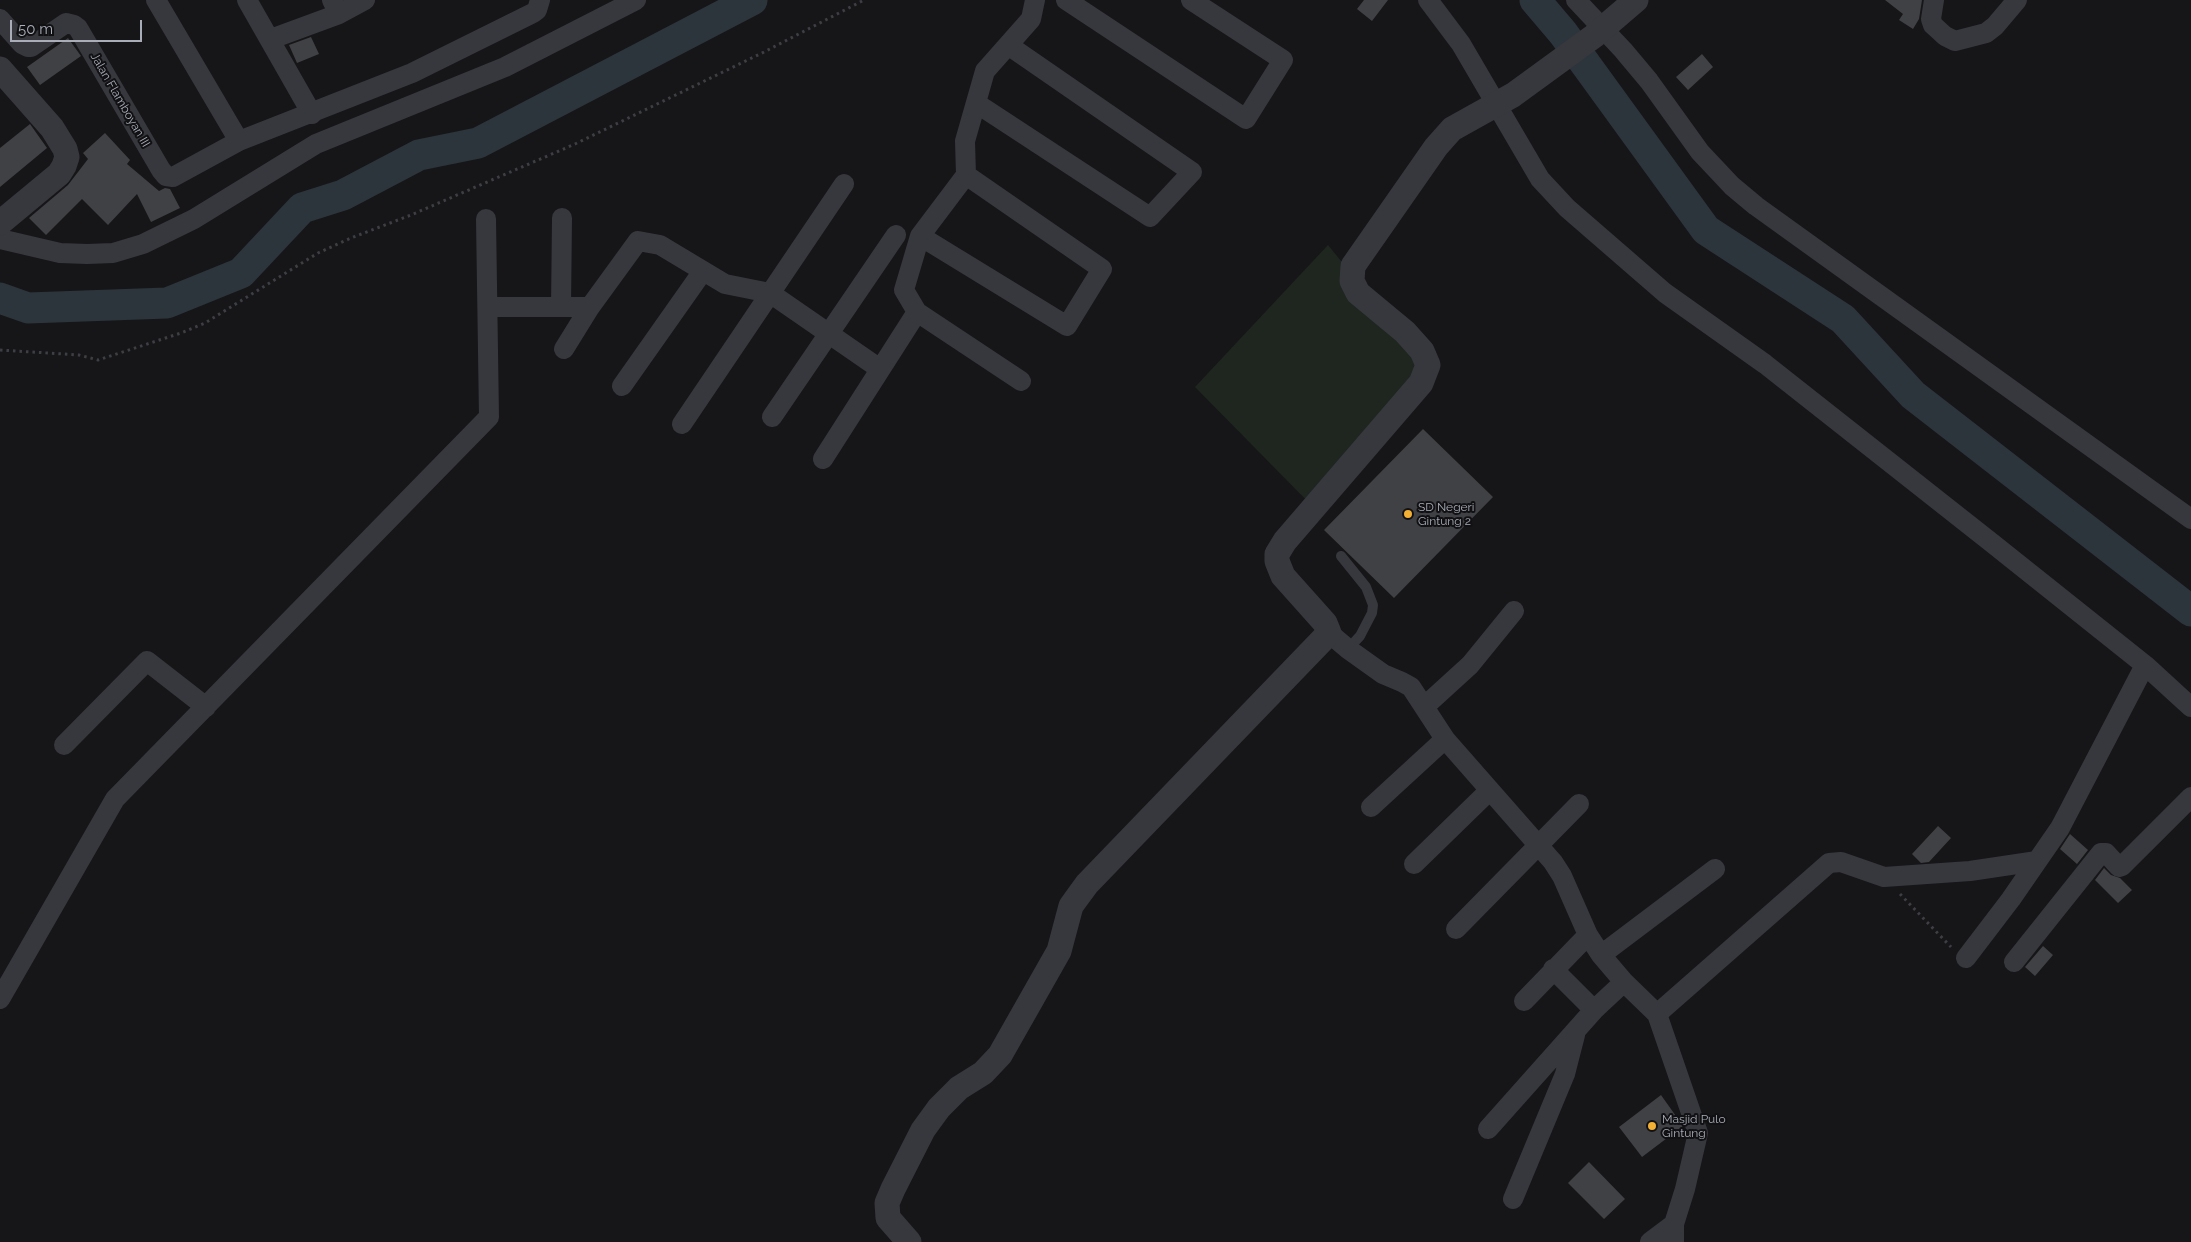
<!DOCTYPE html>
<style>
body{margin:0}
#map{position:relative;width:2191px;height:1242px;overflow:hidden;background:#161618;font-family:Raleway,sans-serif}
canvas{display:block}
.scale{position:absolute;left:10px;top:20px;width:132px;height:22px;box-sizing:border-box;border:2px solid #a8adb8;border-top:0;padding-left:6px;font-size:15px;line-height:18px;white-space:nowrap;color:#a8adb8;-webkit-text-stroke:4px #111113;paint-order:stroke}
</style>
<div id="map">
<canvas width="2191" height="1242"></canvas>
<div class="scale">50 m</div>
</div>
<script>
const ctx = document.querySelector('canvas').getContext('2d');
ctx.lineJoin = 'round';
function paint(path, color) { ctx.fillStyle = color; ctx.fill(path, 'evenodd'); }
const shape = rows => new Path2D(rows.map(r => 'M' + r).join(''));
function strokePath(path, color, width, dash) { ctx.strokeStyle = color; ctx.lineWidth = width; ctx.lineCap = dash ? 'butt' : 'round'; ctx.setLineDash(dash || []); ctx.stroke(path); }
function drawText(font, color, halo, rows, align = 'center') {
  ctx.font = font + ' Raleway,sans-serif'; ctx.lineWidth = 4; ctx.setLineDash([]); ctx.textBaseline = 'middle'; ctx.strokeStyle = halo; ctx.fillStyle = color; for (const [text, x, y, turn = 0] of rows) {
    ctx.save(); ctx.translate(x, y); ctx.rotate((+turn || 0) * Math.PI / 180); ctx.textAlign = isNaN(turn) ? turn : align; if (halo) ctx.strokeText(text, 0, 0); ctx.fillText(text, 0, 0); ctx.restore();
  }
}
paint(shape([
 [1328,245,1434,375,1318,512,1195,387]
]), '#1e261f');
strokePath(shape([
 [1535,0,1563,33,1706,230,1843,319,1913,395,2191,611],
 [0,298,28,308,167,303,241,273,302,208,343,195,419,155,478,143,752,0]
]), '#2c353c', 31);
paint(shape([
 [1364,0,1388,0,1372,21,1357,9],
 [1885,0,1922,0,1919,19,1913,29,1899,20,1903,14],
 [311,37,319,54,297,63,289,45],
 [68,38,81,56,40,85,27,67],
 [1702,54,1713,67,1688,90,1676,77],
 [30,124,47,148,0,187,0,148],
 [105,133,130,160,127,164,159,191,165,188,170,189,180,208,151,222,137,194,108,225,82,199,46,235,29,218,68,185,88,159,83,153],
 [1423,429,1493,497,1394,598,1324,530],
 [1938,826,1951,838,1929,862,1921,863,1912,854],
 [2070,834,2088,850,2077,864,2060,849],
 [2104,868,2111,875,2120,878,2132,890,2118,903,2095,880],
 [2043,946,2053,955,2035,976,2025,967],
 [1661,1095,1683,1126,1642,1157,1619,1127],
 [1589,1162,1625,1199,1604,1219,1568,1183]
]), '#404145');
strokePath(shape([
 [0,350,79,355,98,360,181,333,205,323,318,253,351,238,411,215,575,144,764,52,864,0],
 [1900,894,1951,947]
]), '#3d3f44', 3, [2.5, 4]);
strokePath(shape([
 [1341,556,1366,587,1373,605,1372,613,1360,636,1348,649]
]), '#37383d', 10);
strokePath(shape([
 [156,0,239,141],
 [247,0,312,114],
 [332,0,339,14,365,0],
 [1066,0,1246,119,1283,60,1191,0],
 [1428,0,1461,44,1540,179,1567,208,1665,293,1765,364,1992,543,2145,665,2191,707],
 [1576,0,1623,50,1649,81,1700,152,1732,186,1756,206,2191,519],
 [1934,0,1931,19,1933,25,1945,36,1955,41,1986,33,1995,26,2017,0],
 [0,19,22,44,28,47,31,47,66,23,74,25,78,28,161,170,166,176,173,177,239,141,412,73,533,13,537,10,540,0],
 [271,39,339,14],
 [976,103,1150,217,1192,172,1008,45],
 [920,236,1067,326,1102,269,966,175],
 [0,239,60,253,87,254,113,253,143,244,194,219,316,144,505,67,636,0],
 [488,307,590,307,638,241,660,245,725,284,770,293,880,369],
 [561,307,562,218],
 [917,312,1021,381],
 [564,349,590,307],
 [622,386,703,271],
 [772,417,896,235],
 [682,424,844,184],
 [823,459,917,312,904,290,920,236,966,175,965,141,985,71,1031,19,1035,0],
 [1329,633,1348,649,1383,674,1402,682,1411,687,1445,739,1553,862,1562,876,1588,935,1601,955,1624,982,1657,1014,1698,1133,1685,1189,1674,1224,1674,1242],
 [1425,706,1470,665,1514,611],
 [64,745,147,661,206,707],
 [1371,807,1445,739],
 [1414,864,1489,791],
 [1456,929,1579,804],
 [1601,955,1715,869],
 [1966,958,2011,899,2060,828,2145,665],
 [2014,962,2101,853,2106,853,2119,867,2122,866,2191,797],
 [1553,969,1594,1010],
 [0,999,115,799,489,417,486,219],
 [1524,1001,1588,935],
 [1657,1014,1829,863,1841,862,1884,877,1970,871,2037,861],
 [1488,1129,1594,1010,1624,982],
 [1513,1199,1565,1074,1575,1035],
 [1650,1242,1674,1224]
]), '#37383d', 20);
strokePath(shape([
 [0,69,52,128,65,149,67,157,64,166,59,174,0,223],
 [909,1242,888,1218,887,1203,893,1189,923,1130,939,1108,959,1088,983,1073,1000,1055,1059,951,1071,906,1076,899,1087,884,1329,633,1325,623,1283,576,1277,561,1277,554,1285,541,1421,383,1428,365,1422,351,1405,332,1358,293,1352,281,1353,266,1436,147,1452,129,1513,95,1594,36,1636,0]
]), '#37383d', 25);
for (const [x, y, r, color] of [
 [1408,514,5,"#f2b134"],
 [1652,1126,5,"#f2b134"]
]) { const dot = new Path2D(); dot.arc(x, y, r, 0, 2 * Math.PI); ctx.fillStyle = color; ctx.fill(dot); strokePath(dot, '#111113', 2); }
drawText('12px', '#a8adb8', '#111113', [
 ["Jalan Flamboyan III",120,100,60]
]);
drawText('12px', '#a8adb8', '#111113', [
 ["SD Negeri",1418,507],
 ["Gintung 2",1418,521],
 ["Masjid Pulo",1662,1119],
 ["Gintung",1662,1133]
], 'left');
</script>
